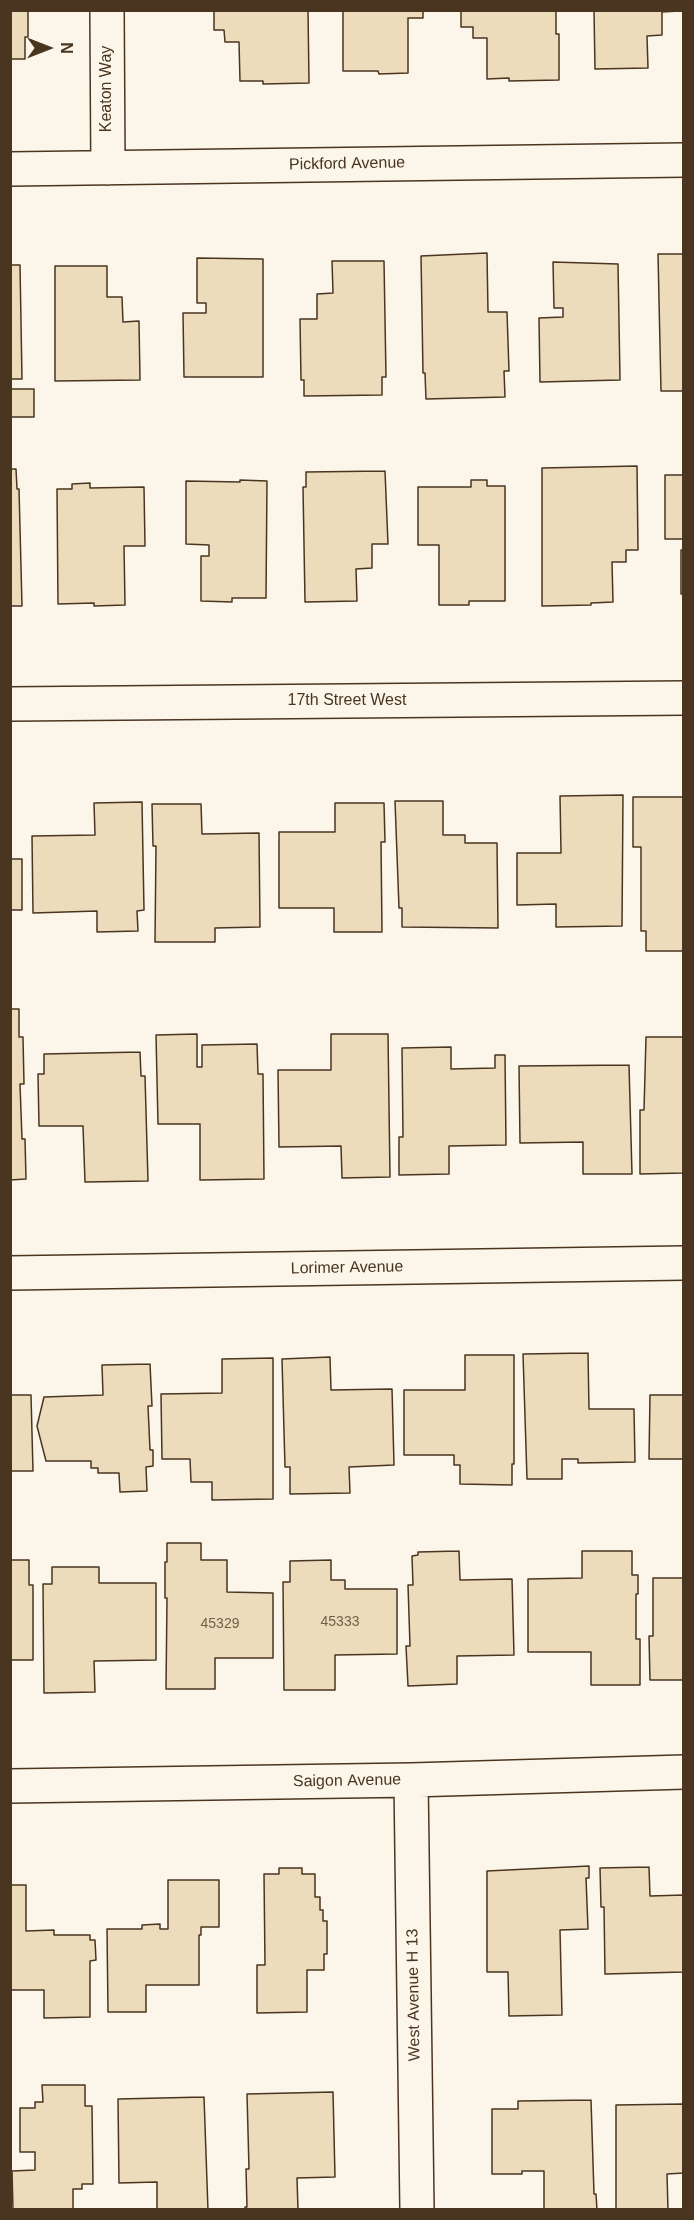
<!DOCTYPE html>
<style>
body{margin:0}
#map{position:relative;width:694px;height:2220px;overflow:hidden;background:#fbf6e9;font-family:Helvetica,sans-serif}
canvas{display:block}
.frame{position:absolute;inset:0;border:12px solid #4a3520;pointer-events:none}
.north{position:absolute;left:18px;top:18px;width:60px;height:60px;-webkit-text-stroke:4px #fbf6e9;paint-order:stroke;rotate:90deg;font-size:16px;font-weight:700;line-height:24px;text-align:center;color:#4a3520}
.north::after{content:'';display:block;margin:auto;width:21px;height:27px;background:#4a3520;clip-path:polygon(50% 0,100% 100%,50% 72%,0 100%)}
</style>
<div id="map">
<canvas width="694" height="2220"></canvas>
<div class="frame"></div>
<div class="north">N</div>
</div>
<script>
const ctx = document.querySelector('canvas').getContext('2d');
ctx.lineJoin = 'round';
function paint(path, color) { ctx.fillStyle = color; ctx.fill(path, 'evenodd'); }
const shape = rows => new Path2D(rows.map(r => 'M' + r).join(''));
function strokePath(path, color, width, dash) { ctx.strokeStyle = color; ctx.lineWidth = width; ctx.lineCap = dash ? 'butt' : 'round'; ctx.setLineDash(dash || []); ctx.stroke(path); }
function drawText(font, color, halo, rows, align = 'center') {
  ctx.font = font + ' Helvetica,sans-serif'; ctx.lineWidth = 4.5; ctx.setLineDash([]); ctx.textBaseline = 'middle'; ctx.strokeStyle = halo; ctx.fillStyle = color; for (const [text, x, y, turn = 0] of rows) {
    ctx.save(); ctx.translate(x, y); ctx.rotate((+turn || 0) * Math.PI / 180); ctx.textAlign = isNaN(turn) ? turn : align; if (halo) ctx.strokeText(text, 0, 0); ctx.fillText(text, 0, 0); ctx.restore();
  }
}
const building = shape([
 [10,10,28,10,28,37,25,37,25,59,10,59,10,10],
 [214,10,308,10,309,83,263,84,263,81,240,81,239,42,225,42,224,30,214,30,214,10],
 [343,10,423,10,423,18,408,18,408,73,379,74,378,71,343,71,343,10],
 [461,10,556,10,556,34,559,34,559,80,509,81,509,78,487,79,487,38,473,38,473,27,461,27,461,10],
 [594,10,679,10,679,11,662,12,662,35,647,36,648,68,595,69,594,10],
 [487,253,488,312,507,312,509,371,504,371,505,397,426,399,425,373,423,373,421,256,487,253],
 [658,254,684,254,684,391,661,391,658,254],
 [197,258,263,259,263,377,184,377,183,313,206,313,206,303,197,303,197,258],
 [332,261,384,261,386,377,382,377,382,395,304,396,304,380,301,380,300,319,317,319,317,294,333,293,332,261],
 [553,262,618,264,620,380,540,382,539,318,563,317,563,308,554,308,553,262],
 [10,265,20,265,22,379,10,379,10,265],
 [55,266,107,266,107,297,122,297,123,322,139,321,140,380,55,381,55,266],
 [10,389,34,389,34,417,10,417,10,389],
 [637,466,638,550,626,550,626,562,612,562,613,602,591,603,591,605,542,606,542,468,637,466],
 [10,469,16,469,17,489,19,489,22,606,10,606,10,469],
 [385,471,388,544,372,544,372,568,356,569,357,601,305,602,303,487,306,487,306,472,385,471],
 [665,475,684,475,684,539,665,539,665,475],
 [240,480,267,481,266,598,232,598,232,602,201,601,201,556,209,556,209,545,186,544,186,481,240,482,240,480],
 [471,480,487,480,487,486,505,486,505,601,469,601,469,605,439,605,439,545,418,545,418,487,471,487,471,480],
 [90,483,90,488,144,487,145,546,124,546,125,605,94,606,94,603,58,604,57,489,72,489,72,484,90,483],
 [681,550,684,550,684,594,681,594,681,550],
 [623,795,622,926,556,927,556,904,517,905,517,853,561,853,560,796,623,795],
 [633,797,684,797,684,951,646,951,646,931,641,931,641,847,633,847,633,797],
 [395,801,443,801,443,835,465,835,465,843,497,843,498,928,402,927,402,908,399,908,395,801],
 [142,802,144,910,137,911,138,931,97,932,97,911,33,913,32,836,95,835,94,803,142,802],
 [335,803,384,803,385,842,381,842,382,932,334,932,334,908,279,908,279,832,335,832,335,803],
 [152,804,201,804,202,834,259,833,260,927,215,928,215,942,155,942,156,846,153,846,152,804],
 [10,859,22,859,22,910,10,910,10,859],
 [10,1009,19,1009,19,1037,23,1037,24,1084,20,1084,22,1139,25,1139,26,1179,10,1180,10,1009],
 [197,1034,197,1067,202,1067,202,1045,257,1044,258,1074,263,1074,264,1179,200,1180,200,1124,158,1124,156,1035,197,1034],
 [331,1034,388,1034,390,1177,342,1178,341,1146,279,1147,278,1070,331,1070,331,1034],
 [646,1037,684,1037,684,1173,640,1174,640,1110,644,1110,646,1037],
 [451,1047,451,1069,495,1068,495,1055,505,1055,506,1145,449,1146,449,1174,399,1175,399,1137,403,1137,402,1048,451,1047],
 [140,1052,141,1076,145,1076,148,1181,85,1182,83,1126,39,1126,38,1074,44,1074,44,1054,140,1052],
 [629,1065,632,1174,583,1174,583,1142,520,1143,519,1066,629,1065],
 [588,1353,589,1409,634,1409,635,1462,578,1463,578,1459,562,1459,562,1479,527,1479,523,1354,588,1353],
 [465,1355,514,1355,514,1464,512,1464,512,1485,460,1484,460,1465,454,1465,454,1455,404,1455,404,1390,465,1390,465,1355],
 [330,1357,331,1390,392,1389,394,1465,349,1467,350,1493,290,1494,290,1467,285,1467,282,1359,330,1357],
 [273,1358,273,1499,212,1500,212,1482,191,1482,190,1459,162,1459,161,1394,222,1393,222,1359,273,1358],
 [150,1364,152,1406,148,1406,150,1450,153,1450,153,1466,146,1467,147,1491,120,1492,119,1473,98,1473,98,1468,91,1468,91,1461,46,1461,37,1426,44,1397,103,1395,102,1365,150,1364],
 [10,1395,31,1395,33,1471,10,1471,10,1395],
 [650,1395,684,1395,684,1459,649,1459,650,1395],
 [167,1543,201,1543,201,1560,227,1560,227,1592,273,1593,273,1658,215,1658,215,1689,166,1689,167,1598,165,1598,165,1562,167,1562,167,1543],
 [459,1551,460,1580,512,1579,514,1655,457,1656,457,1684,408,1686,406,1646,410,1646,408,1585,413,1585,412,1556,418,1555,418,1552,459,1551],
 [582,1551,632,1551,632,1575,638,1575,638,1594,636,1594,636,1639,640,1639,640,1685,591,1685,591,1652,528,1652,528,1579,582,1578,582,1551],
 [10,1560,29,1560,29,1585,33,1585,33,1660,10,1660,10,1560],
 [331,1560,331,1580,345,1580,345,1589,397,1589,397,1654,335,1655,335,1690,284,1690,283,1582,290,1582,290,1561,331,1560],
 [52,1567,99,1567,99,1583,156,1583,156,1660,94,1661,95,1692,44,1693,43,1584,52,1584,52,1567],
 [653,1578,684,1578,684,1680,650,1680,649,1636,653,1636,653,1578],
 [589,1866,589,1878,586,1878,588,1929,560,1930,562,2015,509,2016,508,1972,487,1972,487,1871,589,1866],
 [649,1867,650,1896,684,1895,684,1972,605,1974,604,1907,601,1907,600,1868,649,1867],
 [279,1868,302,1868,302,1874,315,1874,315,1897,320,1897,320,1910,323,1910,323,1921,327,1921,327,1954,324,1954,324,1970,307,1970,307,2012,257,2013,257,1965,265,1965,264,1874,279,1874,279,1868],
 [168,1880,219,1880,219,1927,201,1927,201,1935,199,1935,199,1985,146,1985,146,2012,108,2012,107,1929,142,1929,142,1925,160,1924,160,1929,168,1929,168,1880],
 [10,1885,26,1885,26,1931,54,1930,54,1935,90,1935,90,1940,95,1940,96,1960,90,1961,90,2017,44,2018,44,1990,10,1990,10,1885],
 [42,2085,85,2085,85,2106,92,2106,93,2184,82,2184,82,2189,73,2189,73,2210,13,2210,12,2171,35,2170,35,2152,20,2152,20,2108,35,2108,35,2102,43,2102,42,2085],
 [333,2092,335,2177,297,2178,298,2210,245,2210,245,2207,247,2207,246,2169,249,2169,247,2094,333,2092],
 [204,2097,208,2210,157,2210,157,2182,119,2183,118,2099,204,2097],
 [591,2100,594,2194,596,2194,597,2210,544,2210,544,2171,522,2171,522,2174,492,2174,492,2109,518,2109,518,2101,591,2100],
 [684,2104,684,2173,667,2174,668,2210,616,2210,616,2105,684,2104]
]);
paint(building, '#ecdcbc');
strokePath(building, '#4a3520', 1.5);
const minor = shape([
 [107,10,108,168],
 [10,169,684,160],
 [10,704,684,698],
 [10,1273,684,1263],
 [411,1780,417,2210],
 [10,1786,411,1780,684,1772]
]);
strokePath(minor, '#4a3520', 36);
strokePath(minor, '#fbf6e9', 33);
drawText('14px', '#725f47', null, [
 ["45333",340,1622],
 ["45329",220,1624]
]);
drawText('16px', '#4a3520', '#fbf6e9', [
 ["Keaton Way",107,89,-90],
 ["Pickford Avenue",347,164,-1],
 ["17th Street West",347,701],
 ["Lorimer Avenue",347,1268,-1],
 ["Saigon Avenue",347,1781,-1],
 ["West Avenue H 13",414,1995,-91]
]);
</script>
